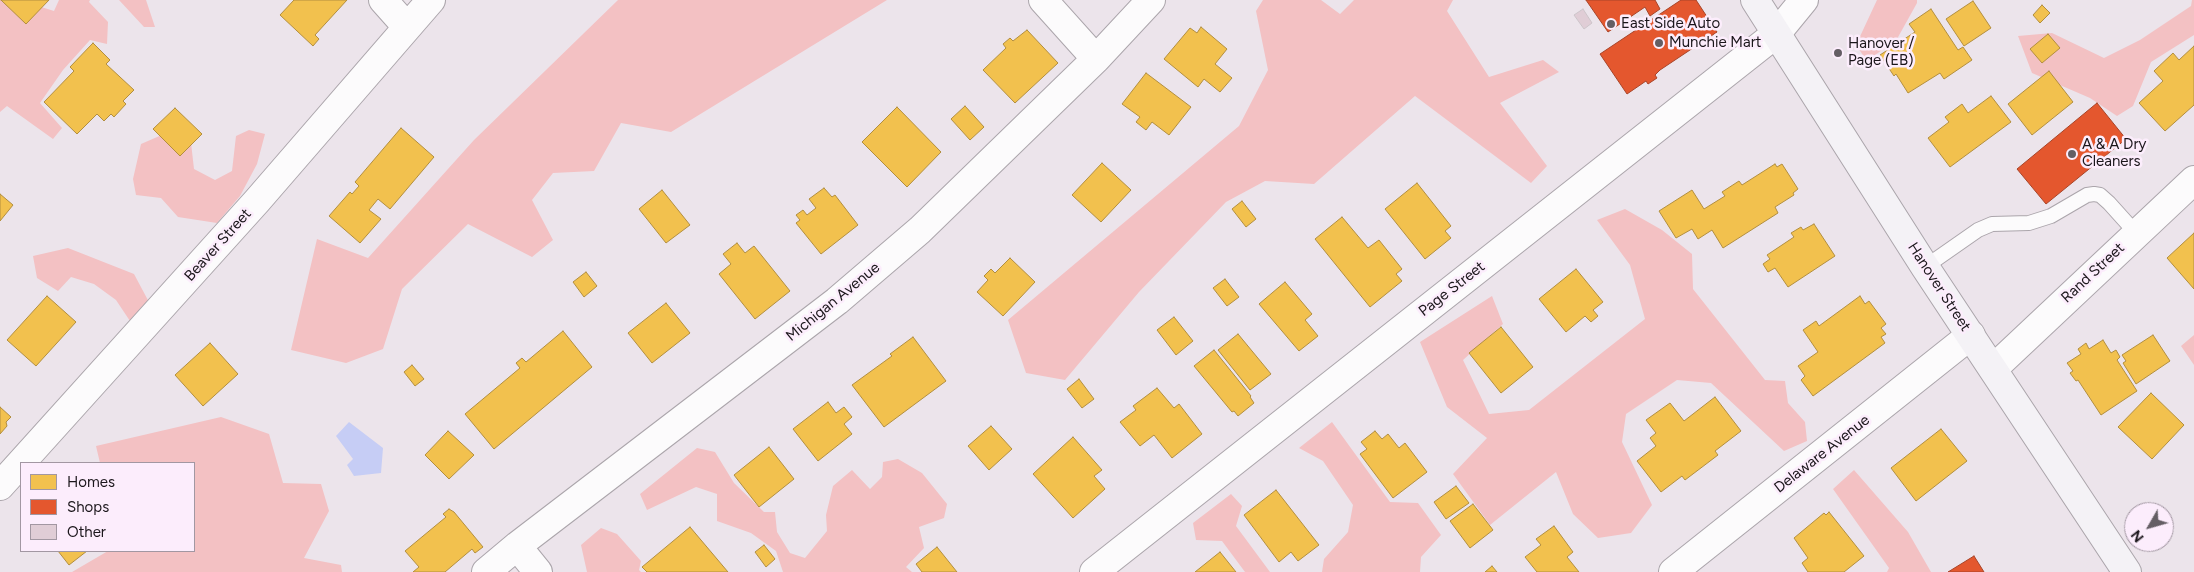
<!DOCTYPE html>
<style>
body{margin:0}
#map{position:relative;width:2194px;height:572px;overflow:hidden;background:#ece4eb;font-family:Figtree,sans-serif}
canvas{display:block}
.legend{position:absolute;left:20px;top:462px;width:175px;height:90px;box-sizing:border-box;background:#fcedfc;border:1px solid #a297a2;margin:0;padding:6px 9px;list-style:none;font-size:15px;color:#1b161b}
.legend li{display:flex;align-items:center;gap:10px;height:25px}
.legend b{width:25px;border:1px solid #a297a2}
.north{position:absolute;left:2124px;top:502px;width:50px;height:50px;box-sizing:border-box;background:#fcedfc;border:1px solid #a297a2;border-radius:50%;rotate:232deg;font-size:14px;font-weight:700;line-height:20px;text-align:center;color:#1b161b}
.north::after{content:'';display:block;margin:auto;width:18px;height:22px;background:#645e64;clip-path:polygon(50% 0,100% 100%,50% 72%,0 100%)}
</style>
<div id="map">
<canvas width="2194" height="572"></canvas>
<ul class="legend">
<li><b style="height:14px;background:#f2c14e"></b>Homes</li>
<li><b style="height:14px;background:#e4572e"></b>Shops</li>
<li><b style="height:14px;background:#e0cdd6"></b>Other</li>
</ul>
<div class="north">N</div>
</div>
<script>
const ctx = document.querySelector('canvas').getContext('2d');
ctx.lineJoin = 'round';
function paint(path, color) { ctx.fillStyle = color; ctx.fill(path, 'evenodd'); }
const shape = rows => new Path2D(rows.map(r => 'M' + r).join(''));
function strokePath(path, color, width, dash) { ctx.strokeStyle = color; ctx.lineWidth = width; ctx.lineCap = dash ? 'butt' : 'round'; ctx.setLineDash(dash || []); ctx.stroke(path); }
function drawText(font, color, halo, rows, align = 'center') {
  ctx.font = font + ' Figtree,sans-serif'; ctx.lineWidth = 5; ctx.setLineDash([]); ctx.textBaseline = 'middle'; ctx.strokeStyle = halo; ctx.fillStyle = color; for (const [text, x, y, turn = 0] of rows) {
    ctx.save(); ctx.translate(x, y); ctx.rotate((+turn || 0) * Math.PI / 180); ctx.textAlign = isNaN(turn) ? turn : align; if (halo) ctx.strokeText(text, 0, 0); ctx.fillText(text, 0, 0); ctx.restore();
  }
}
paint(shape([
 [0,0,19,0,54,11,59,0,90,0,89,2,108,22,107,44,90,40,63,70,40,103,62,128,53,139,7,106,0,112],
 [119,0,146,0,155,27,144,27],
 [618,0,887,0,671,132,621,123,594,171,553,173,532,200,553,240,532,257,468,224,402,289,383,349,346,363,291,350,317,239,368,258,474,140],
 [1263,0,1321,0,1340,14,1354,0,1453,0,1447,11,1489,77,1543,60,1559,72,1500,103,1547,166,1531,183,1415,96,1314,184,1265,181,1226,202,1139,292,1065,380,1026,373,1008,320,1239,126,1268,70,1256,11],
 [1877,0,1917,0,1917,3,1897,39,1867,61,1856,45],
 [2192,0,2194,0,2194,35,2151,62,2133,106,2117,116,2090,98,2032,73,2018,36,2052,33,2104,58,2140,40,2191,6],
 [249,130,265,134,257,164,240,196,217,223,178,217,161,198,136,195,133,179,141,144,171,131,190,134,194,169,215,180,232,171,236,136],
 [1625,209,1662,230,1692,254,1693,289,1765,380,1785,381,1788,403,1805,422,1807,441,1784,451,1711,383,1677,380,1626,414,1622,442,1652,505,1631,533,1598,538,1573,514,1556,472,1490,525,1453,474,1487,438,1447,407,1420,342,1492,296,1503,324,1463,360,1489,414,1529,410,1645,319,1630,265,1597,220],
 [68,248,134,274,150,304,130,321,116,300,94,284,71,277,58,291,37,278,33,256],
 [2194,335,2194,365,2181,346],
 [221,417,269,434,283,483,321,484,329,511,304,558,341,565,342,572,72,572,108,551,194,551,194,463,100,463,96,446],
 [1332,422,1390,502,1418,503,1441,535,1421,557,1420,572,1322,572,1324,559,1348,532,1353,505,1323,461,1299,448],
 [697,448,715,452,734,483,764,512,775,512,777,532,790,553,805,558,827,531,826,515,833,486,852,470,870,489,882,477,883,462,898,459,922,473,947,504,944,518,919,527,924,548,906,567,912,572,783,572,776,551,751,533,717,521,717,494,696,487,647,510,640,494],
 [1854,470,1908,532,1931,572,1887,572,1889,568,1833,489],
 [1231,494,1242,506,1236,526,1270,572,1245,572,1222,541,1196,540,1193,523],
 [601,528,617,534,641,561,639,570,641,572,587,572,581,545]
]), '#f3c1c3');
paint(shape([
 [349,422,383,448,381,473,354,476,347,465,353,459,336,436]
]), '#c6cdf5');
const homes = shape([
 [1,0,49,0,26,24,1,0],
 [294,0,347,0,315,35,319,39,313,46,280,15,294,0],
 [1973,1,1991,28,1964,46,1946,19,1973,1],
 [2042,5,2050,13,2040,23,2033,15,2042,5],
 [1931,9,1958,50,1963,47,1972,60,1944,79,1940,73,1908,93,1896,74,1894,76,1880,55,1915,32,1909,24,1931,9],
 [1201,27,1227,49,1215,64,1232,78,1220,92,1204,79,1198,87,1164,59,1190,28,1197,33,1201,27],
 [1027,30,1058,63,1015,103,983,70,1006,48,1003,44,1010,38,1013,41,1027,30],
 [2048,34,2060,48,2042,63,2030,49,2048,34],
 [93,43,110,60,106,64,134,90,123,101,126,104,114,117,111,114,104,121,97,114,77,134,44,102,74,71,70,67,93,43],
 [2194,46,2194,105,2165,131,2139,103,2163,81,2154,71,2173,53,2179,60,2194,46],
 [2049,71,2073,102,2032,135,2008,104,2049,71],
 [1146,73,1191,107,1169,135,1152,122,1146,130,1136,122,1140,117,1122,104,1146,73],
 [1991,96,2011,122,1950,167,1928,138,1949,122,1945,117,1962,104,1968,113,1991,96],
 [965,106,984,127,970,140,951,119,965,106],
 [897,107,941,152,907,187,862,142,897,107],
 [175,108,202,134,180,156,153,129,175,108],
 [401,128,434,157,390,209,378,199,369,210,381,219,360,243,329,216,350,192,352,194,359,186,355,182,401,128],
 [1102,163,1131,190,1101,222,1072,195,1102,163],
 [1775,164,1777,167,1782,164,1798,189,1793,193,1794,195,1775,207,1778,213,1723,248,1712,230,1698,239,1692,229,1676,238,1659,211,1692,190,1704,209,1725,196,1722,192,1739,181,1742,185,1775,164],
 [1417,183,1451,226,1445,231,1451,238,1425,259,1385,209,1417,183],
 [824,188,832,197,835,195,858,225,821,254,796,223,800,220,796,215,803,210,807,215,816,208,809,199,824,188],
 [662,190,690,225,666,243,639,209,662,190],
 [0,194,13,205,0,221,0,194],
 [1242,201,1256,219,1246,227,1232,209,1242,201],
 [1342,217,1368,248,1379,240,1402,269,1396,274,1402,281,1370,307,1315,239,1342,217],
 [1814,224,1835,256,1788,287,1775,268,1768,272,1763,264,1770,259,1767,255,1794,237,1791,233,1801,227,1803,230,1814,224],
 [2194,233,2194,289,2167,258,2194,233],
 [737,243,745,253,754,246,790,291,755,319,719,274,731,264,723,254,737,243],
 [1010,258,1035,282,1003,316,977,292,988,280,984,276,991,269,995,273,1010,258],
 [1576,269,1603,302,1593,310,1598,316,1591,322,1585,316,1566,332,1539,299,1576,269],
 [586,272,597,286,584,297,573,282,586,272],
 [1225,279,1239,297,1227,306,1213,288,1225,279],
 [1285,282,1312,314,1305,320,1318,336,1299,351,1259,304,1285,282],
 [47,296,76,322,36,366,7,340,47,296],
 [1860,296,1865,304,1869,301,1886,324,1881,328,1886,334,1881,337,1885,343,1813,396,1801,380,1805,376,1798,366,1818,352,1803,330,1816,321,1819,326,1860,296],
 [666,303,690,333,652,363,628,333,666,303],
 [1174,317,1193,341,1176,355,1157,330,1174,317],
 [1501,327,1533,367,1501,393,1469,353,1501,327],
 [563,331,592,367,494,449,465,414,520,368,516,363,522,358,526,362,563,331],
 [1238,334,1271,374,1250,390,1218,350,1238,334],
 [2153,335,2170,361,2136,384,2123,363,2126,361,2122,355,2153,335],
 [913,337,946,381,884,427,852,385,892,356,890,354,913,337],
 [2103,340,2111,353,2116,350,2120,357,2117,360,2137,391,2101,415,2078,380,2076,381,2070,373,2073,371,2067,363,2081,354,2078,349,2086,343,2089,349,2103,340],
 [210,343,238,374,203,406,175,375,210,343],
 [1214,350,1251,396,1250,397,1254,403,1238,416,1234,411,1232,412,1194,366,1214,350],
 [412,365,424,379,415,386,404,372,412,365],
 [1079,379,1094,399,1082,408,1067,389,1079,379],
 [1157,388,1174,408,1179,404,1202,434,1172,458,1154,435,1140,446,1120,422,1136,410,1133,406,1157,388],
 [2151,393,2184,425,2152,459,2118,427,2151,393],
 [1715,397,1741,431,1715,451,1718,455,1685,480,1682,476,1661,492,1637,461,1656,446,1650,438,1656,433,1646,420,1670,403,1684,421,1715,397],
 [828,402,836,413,844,407,852,417,844,424,852,434,818,461,793,429,828,402],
 [0,407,11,417,6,422,7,426,0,434,0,407],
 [991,426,1012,449,989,470,968,446,991,426],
 [1941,429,1967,461,1916,501,1891,468,1941,429],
 [448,431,474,455,449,479,425,455,448,431],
 [1375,431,1382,439,1388,434,1399,448,1405,443,1427,472,1393,498,1360,454,1367,449,1361,442,1375,431],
 [1073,437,1102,470,1094,476,1105,489,1073,518,1033,474,1073,437],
 [769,447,794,479,759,507,734,475,769,447],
 [1456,486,1469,503,1446,519,1434,502,1456,486],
 [1276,490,1319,545,1298,561,1291,552,1279,562,1244,515,1276,490],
 [1473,504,1493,530,1470,548,1450,521,1473,504],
 [449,509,454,512,483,547,475,553,472,549,445,572,413,572,419,567,405,551,446,517,443,514,449,509],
 [1829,512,1864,556,1844,572,1808,572,1802,563,1808,558,1794,538,1824,513,1826,515,1829,512],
 [1554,526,1573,552,1567,557,1579,572,1537,572,1525,557,1541,545,1536,539,1554,526],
 [690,527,728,572,647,572,642,567,690,527],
 [764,545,775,559,766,567,755,552,764,545],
 [937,547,957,572,922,572,916,564,937,547],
 [58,551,87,551,69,565,58,551],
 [1220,552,1236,572,1195,572,1220,552],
 [1492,566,1497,572,1485,572,1492,566]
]);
paint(homes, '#f2c14e');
strokePath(homes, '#b28e3f', 1);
const shops = shape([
 [1586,0,1655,0,1660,9,1650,16,1645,7,1608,32,1586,0],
 [1681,0,1696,0,1717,32,1660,70,1655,75,1657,78,1648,84,1646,81,1627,94,1600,54,1681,0],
 [2097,103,2126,139,2046,204,2017,169,2097,103],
 [1974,556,1984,572,1948,572,1974,556]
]);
paint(shops, '#e4572e');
strokePath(shops, '#a84428', 1);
const building = shape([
 [1583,9,1592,23,1584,29,1574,15,1583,9]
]);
paint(building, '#e0cdd6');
strokePath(building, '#ccc4c9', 1);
const lane = shape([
 [1925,267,1978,230,1992,224,2029,223,2051,216,2087,195,2094,194,2100,195,2109,203,2136,233]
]);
const street = shape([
 [383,0,407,27],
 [1043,0,1096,59],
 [1994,368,2194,180],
 [0,486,257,201,431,0],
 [517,546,538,572],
 [486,572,517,546,837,301,920,230,1096,59,1151,0],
 [1094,572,1777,33,1804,0],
 [1673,572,1971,335]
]);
const secondary = shape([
 [1755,0,1925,267,2127,572]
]);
strokePath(lane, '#aba5ab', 16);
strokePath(street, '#aba5ab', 30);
strokePath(secondary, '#aba5ab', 30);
strokePath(lane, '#fcfbfc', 14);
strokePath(street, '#fcfbfc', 28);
strokePath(secondary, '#f4f2f6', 28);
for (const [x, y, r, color] of [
 [1611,24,5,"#645e64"],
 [1659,43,5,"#645e64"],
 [1838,53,5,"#645e64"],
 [2072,154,5,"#645e64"]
]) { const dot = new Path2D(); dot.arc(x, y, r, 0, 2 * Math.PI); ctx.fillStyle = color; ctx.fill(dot); strokePath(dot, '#fcedfc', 2); }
drawText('15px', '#1b161b', '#fcedfc', [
 ["East Side Auto",1621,24],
 ["Munchie Mart",1669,43],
 ["Hanover /",1848,44],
 ["Page (EB)",1848,61],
 ["A & A Dry",2082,145],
 ["Cleaners",2082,162]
], 'left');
drawText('15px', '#1b161b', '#fcedfc', [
 ["Beaver Street",218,245,-48],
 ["Rand Street",2093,273,-43],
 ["Hanover Street",1939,287,57],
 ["Page Street",1452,289,-38],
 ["Michigan Avenue",833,302,-39],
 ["Delaware Avenue",1822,454,-38]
]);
</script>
